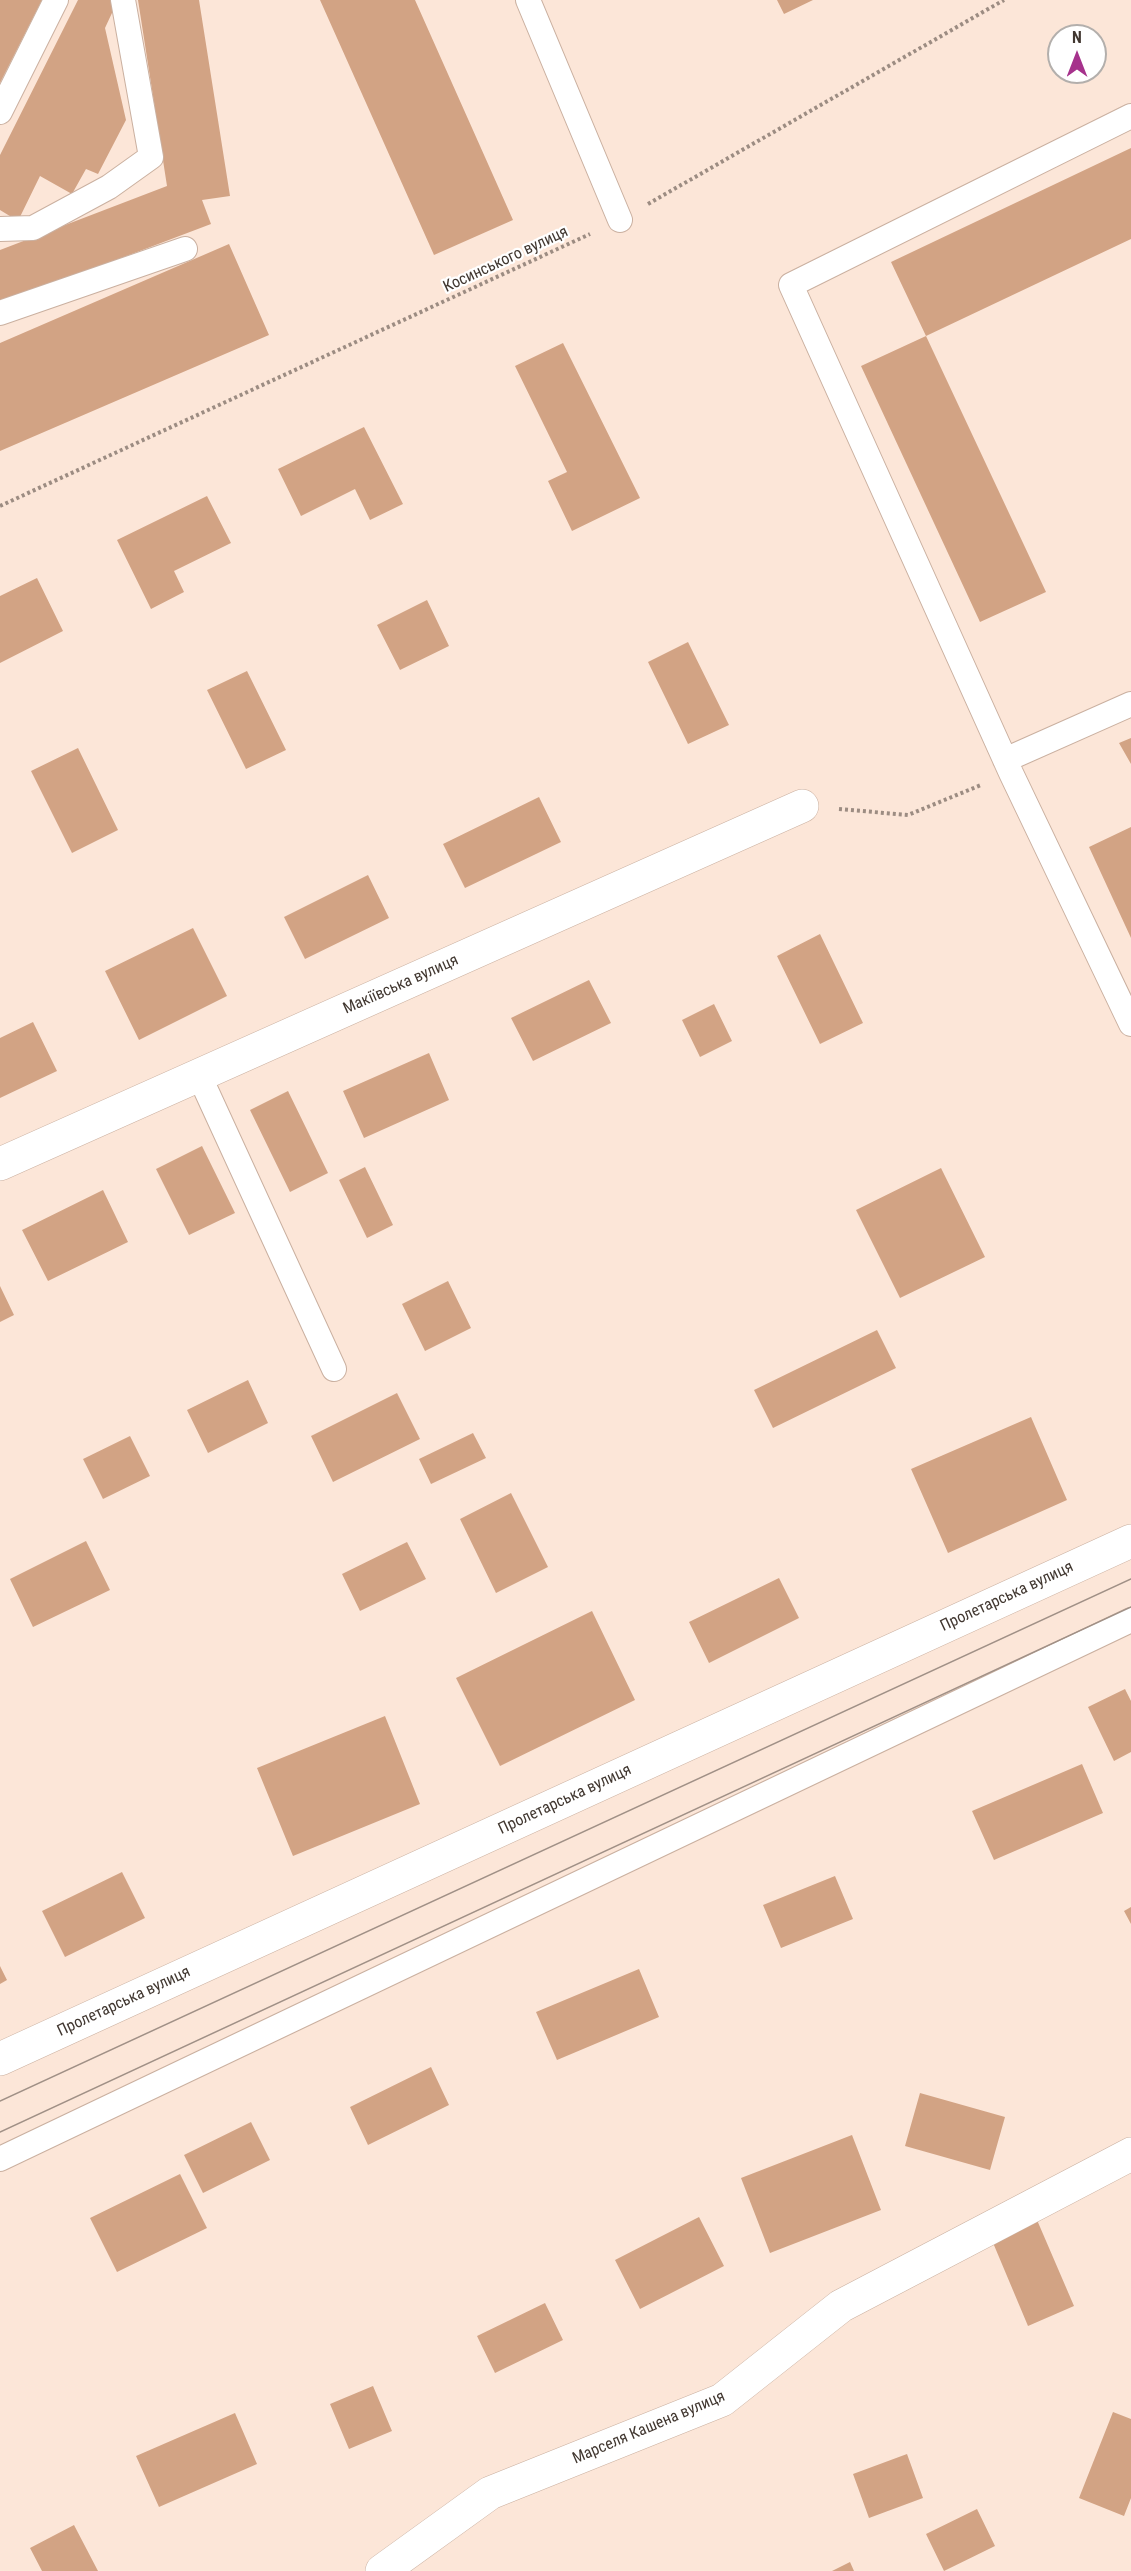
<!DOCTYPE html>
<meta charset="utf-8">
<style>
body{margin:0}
#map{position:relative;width:1131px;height:2571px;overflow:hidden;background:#fce6d8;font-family:"Roboto Condensed",sans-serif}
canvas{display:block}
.north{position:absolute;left:1047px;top:24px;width:60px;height:60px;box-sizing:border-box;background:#fff;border:2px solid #b3afac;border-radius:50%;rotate:0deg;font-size:16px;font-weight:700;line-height:24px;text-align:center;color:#413730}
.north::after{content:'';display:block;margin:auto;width:21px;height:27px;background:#a6328c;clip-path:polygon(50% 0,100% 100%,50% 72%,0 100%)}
</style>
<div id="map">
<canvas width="1131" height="2571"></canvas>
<div class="north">N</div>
</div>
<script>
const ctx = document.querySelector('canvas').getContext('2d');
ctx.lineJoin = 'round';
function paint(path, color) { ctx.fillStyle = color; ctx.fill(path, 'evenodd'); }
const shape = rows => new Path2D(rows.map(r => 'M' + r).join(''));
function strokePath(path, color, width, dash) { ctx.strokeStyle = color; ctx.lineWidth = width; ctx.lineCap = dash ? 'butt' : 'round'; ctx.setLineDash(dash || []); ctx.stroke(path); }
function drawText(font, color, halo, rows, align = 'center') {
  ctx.font = font + ' "Roboto Condensed",sans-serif'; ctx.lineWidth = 4.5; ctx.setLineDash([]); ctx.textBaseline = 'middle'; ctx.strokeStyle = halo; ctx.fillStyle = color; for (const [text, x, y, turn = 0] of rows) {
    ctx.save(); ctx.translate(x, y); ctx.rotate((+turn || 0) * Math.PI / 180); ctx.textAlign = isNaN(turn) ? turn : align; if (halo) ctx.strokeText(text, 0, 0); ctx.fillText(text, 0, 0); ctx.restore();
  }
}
paint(shape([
 [0,0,42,0,0,83],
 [78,0,118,0,105,28,126,120,98,174,86,169,72,194,40,176,18,221,0,210,0,155],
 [138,0,199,0,230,196,202,200,211,224,0,304,0,250,167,186],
 [320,0,415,0,513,220,434,255],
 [777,0,813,0,784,14],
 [1131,148,1131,239,926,336,891,262],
 [229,244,269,335,0,451,0,343],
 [926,336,1046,592,980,622,861,366],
 [563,343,640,498,572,531,548,481,567,472,515,366],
 [364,427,403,504,370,520,355,489,301,516,278,469],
 [207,496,231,543,174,571,184,592,151,609,117,540],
 [37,578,63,631,0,663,0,596],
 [427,600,449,646,400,670,377,625],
 [688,642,729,725,688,744,648,662],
 [247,671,286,750,246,769,207,690],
 [1131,738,1131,764,1119,743],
 [78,748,118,830,72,853,31,771],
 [539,797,561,842,465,888,443,844],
 [1131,827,1131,938,1089,847],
 [368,875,389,918,305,959,284,917],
 [193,928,227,996,139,1040,105,971],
 [820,934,863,1023,820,1044,777,956],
 [589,980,611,1023,533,1061,511,1018],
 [714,1004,732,1041,700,1057,682,1020],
 [33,1022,57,1071,0,1098,0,1038],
 [429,1053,449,1100,364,1138,343,1091],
 [288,1091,328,1173,290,1192,250,1110],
 [202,1146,235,1213,189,1235,156,1169],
 [365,1167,393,1225,367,1238,339,1180],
 [941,1168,985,1257,900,1298,856,1210],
 [103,1190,128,1242,48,1281,22,1230],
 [448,1281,471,1328,425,1351,402,1304],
 [0,1286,14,1315,0,1322],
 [877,1330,896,1368,773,1428,754,1390],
 [248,1380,268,1423,208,1453,187,1410],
 [397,1393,420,1439,333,1482,311,1436],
 [1031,1417,1067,1500,948,1553,911,1469],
 [473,1433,486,1458,431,1484,419,1459],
 [130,1436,150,1476,103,1499,83,1459],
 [511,1493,548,1567,496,1593,460,1519],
 [86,1541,110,1590,33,1627,10,1579],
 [407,1542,426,1579,360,1611,342,1574],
 [779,1578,799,1618,709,1663,689,1622],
 [592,1611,635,1700,500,1766,456,1678],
 [1125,1689,1131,1701,1131,1752,1114,1761,1088,1707],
 [385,1716,420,1804,293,1856,257,1768],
 [1082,1764,1103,1813,994,1860,972,1811],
 [122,1872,145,1918,65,1957,42,1911],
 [835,1876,853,1919,781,1948,763,1905],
 [1131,1907,1131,1924,1124,1911],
 [0,1966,7,1980,0,1984],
 [639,1969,659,2017,557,2060,536,2012],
 [431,2067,449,2105,368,2145,350,2107],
 [920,2093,1005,2117,990,2170,905,2146],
 [251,2122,270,2160,203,2193,184,2155],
 [852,2135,881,2210,770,2253,741,2178],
 [180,2174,207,2228,117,2272,90,2218],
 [699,2217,724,2266,640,2309,615,2260],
 [1037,2220,1074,2306,1028,2326,991,2238],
 [545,2303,563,2340,495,2373,477,2336],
 [373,2386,392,2431,349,2449,330,2404],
 [1113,2412,1131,2419,1131,2498,1124,2516,1079,2498],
 [235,2413,257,2464,159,2507,136,2456],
 [907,2454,923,2498,869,2518,853,2474],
 [977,2509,995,2546,944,2571,926,2534],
 [74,2525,98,2571,42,2571,30,2548],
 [850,2562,854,2571,832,2571]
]), '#d2a384');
const service = shape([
 [528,0,620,220],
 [0,112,56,0],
 [1131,116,791,285,1011,773,1131,1024],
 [0,229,33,228,109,187,151,157,123,0],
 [0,313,185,249],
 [1005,760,1131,704],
 [199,1075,334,1369],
 [0,2159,1131,1620]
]);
const minor = shape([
 [0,1164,802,806],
 [382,2571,490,2493,722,2400,841,2306,1131,2154]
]);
const tertiary = shape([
 [0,2059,1131,1541]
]);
strokePath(service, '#cab0a0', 26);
strokePath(minor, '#cab0a0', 34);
strokePath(tertiary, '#cab0a0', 34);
strokePath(shape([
 [648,204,1004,0],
 [0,506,590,234],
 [839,809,908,815,981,785]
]), '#9c8c82', 4, [3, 3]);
strokePath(service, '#fff', 24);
strokePath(minor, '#fff', 33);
strokePath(tertiary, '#fff', 33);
strokePath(shape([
 [0,2101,1131,1579],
 [0,2132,1131,1607]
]), '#a09086', 1.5);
drawText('16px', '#413730', '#fff', [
 ["Косинського вулиця",506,260,-25],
 ["Макіївська вулиця",401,985,-24],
 ["Пролетарська вулиця",1007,1597,-25],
 ["Пролетарська вулиця",565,1800,-25],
 ["Пролетарська вулиця",124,2002,-25],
 ["Марселя Кашена вулиця",649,2428,-23]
]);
</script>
